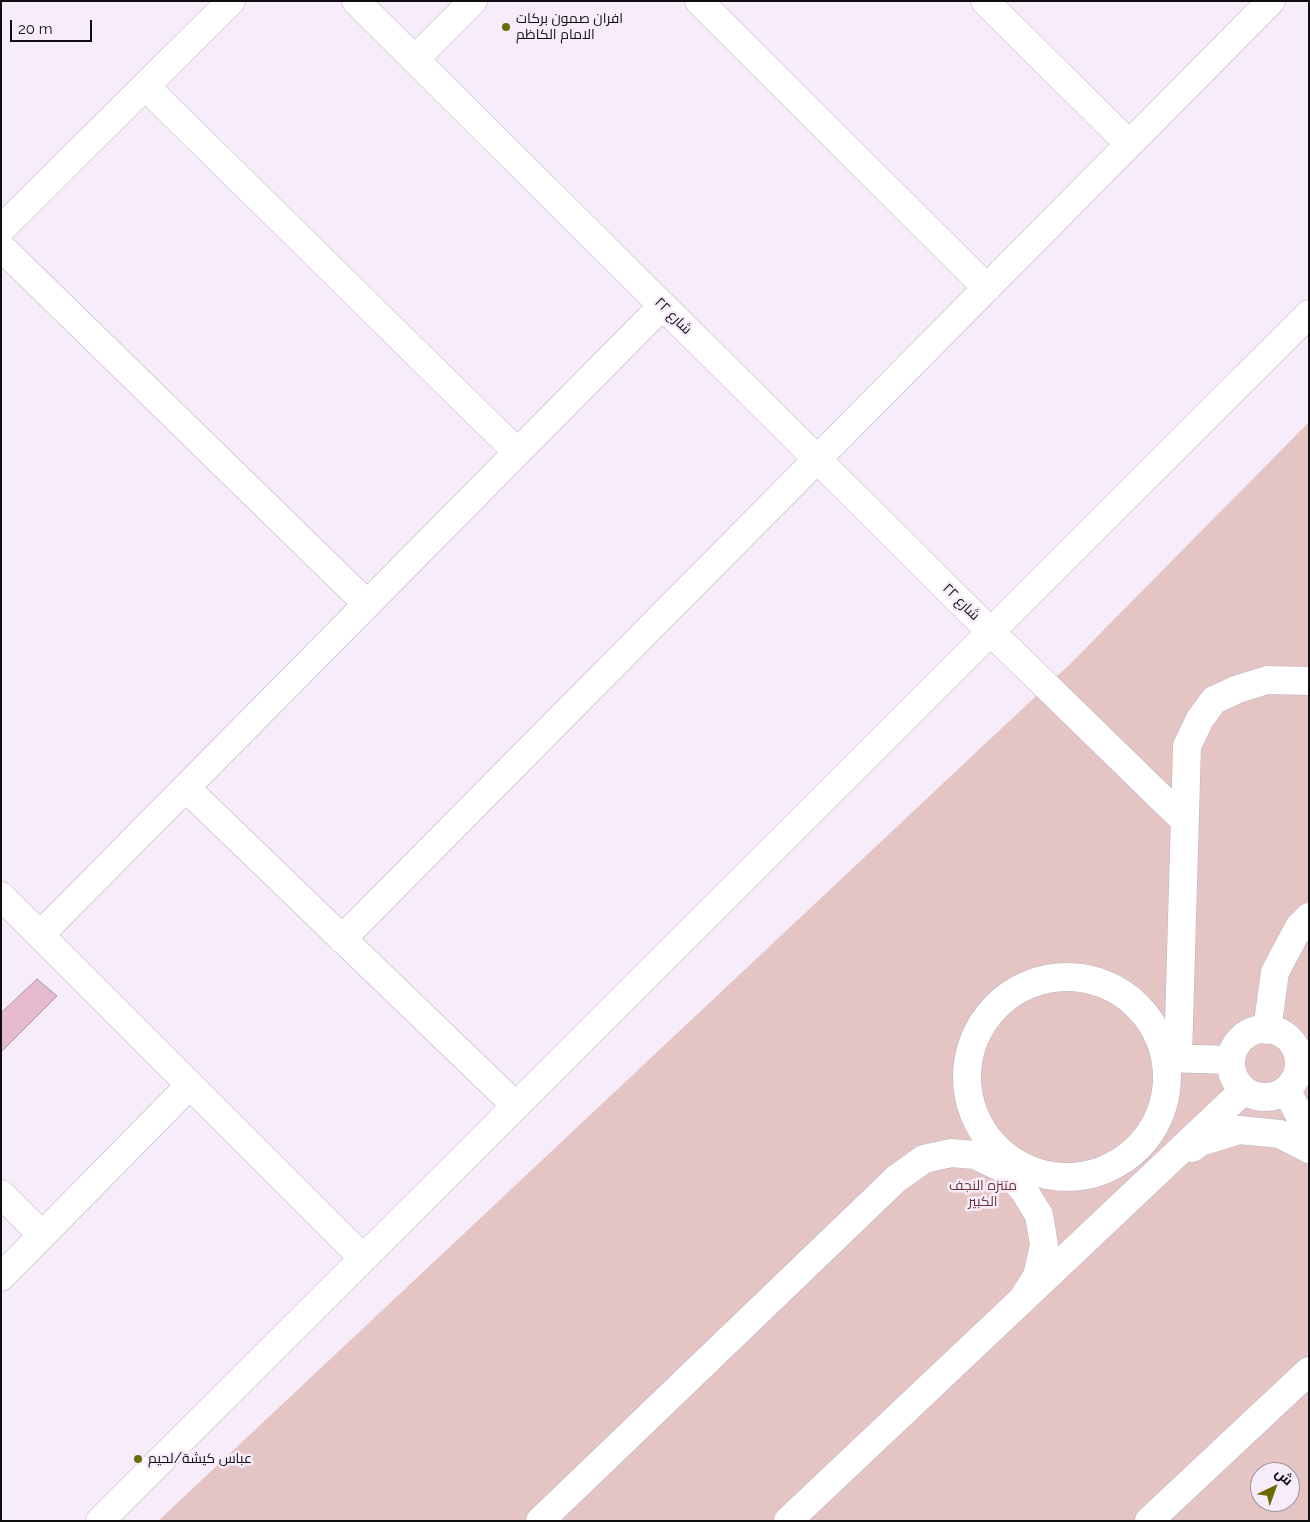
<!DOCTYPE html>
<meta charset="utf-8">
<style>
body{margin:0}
#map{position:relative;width:1310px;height:1522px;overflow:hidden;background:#f7edfa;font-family:Raleway,Cairo,sans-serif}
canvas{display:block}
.frame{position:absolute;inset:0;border:2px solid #110e12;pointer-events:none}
.north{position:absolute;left:1250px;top:1462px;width:50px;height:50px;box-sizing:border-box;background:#f7edfa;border:1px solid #9b949d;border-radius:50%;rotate:42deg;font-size:14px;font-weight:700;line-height:20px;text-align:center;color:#110e12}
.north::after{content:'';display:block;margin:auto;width:18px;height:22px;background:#6c6a05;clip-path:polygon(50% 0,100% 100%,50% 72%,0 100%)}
.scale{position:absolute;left:10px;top:20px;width:82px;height:22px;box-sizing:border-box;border:2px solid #110e12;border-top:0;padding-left:6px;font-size:15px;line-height:18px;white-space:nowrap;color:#110e12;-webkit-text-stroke:4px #f7edfa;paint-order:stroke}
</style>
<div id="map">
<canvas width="1310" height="1522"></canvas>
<div class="frame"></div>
<div class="north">ش</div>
<div class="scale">20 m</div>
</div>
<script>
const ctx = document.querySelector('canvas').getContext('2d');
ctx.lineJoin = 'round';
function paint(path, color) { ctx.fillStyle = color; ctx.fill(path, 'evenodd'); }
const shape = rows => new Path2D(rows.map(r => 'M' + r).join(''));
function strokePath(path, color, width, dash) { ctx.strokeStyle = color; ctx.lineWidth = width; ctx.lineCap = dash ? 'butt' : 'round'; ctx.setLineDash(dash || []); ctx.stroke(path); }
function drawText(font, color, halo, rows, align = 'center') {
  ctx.font = font + ' Raleway,Cairo,sans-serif'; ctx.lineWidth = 5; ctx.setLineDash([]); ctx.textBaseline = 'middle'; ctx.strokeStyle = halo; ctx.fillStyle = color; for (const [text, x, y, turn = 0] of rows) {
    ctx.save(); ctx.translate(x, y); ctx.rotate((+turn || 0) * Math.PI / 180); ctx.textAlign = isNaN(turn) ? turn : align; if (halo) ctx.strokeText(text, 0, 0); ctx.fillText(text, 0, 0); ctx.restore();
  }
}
paint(shape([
 [1309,422,1309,1521,158,1521,1069,665],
 [1260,1472,1290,1472,1290,1502,1260,1502]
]), '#e4c5c4');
const building = shape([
 [37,979,57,996,1,1052,1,1013,37,979]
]);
paint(building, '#e5bace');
strokePath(building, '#a7989f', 1);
const minor = shape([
 [356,1,991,632,1185,821],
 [699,1,987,288],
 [985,1,1129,144],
 [415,59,473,1],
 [145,86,517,452],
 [1,229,231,1],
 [1,247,367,604],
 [186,788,516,1106],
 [1,896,363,1258],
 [40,935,662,306],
 [342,939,1271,1],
 '967 1077a100 100 0 1 1 200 0a100 100 0 1 1-200 0Z',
 '1231 1063a34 34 0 1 1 68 0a34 34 0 1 1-68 0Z',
 [1267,1030,1275,972,1299,927,1309,917],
 [1166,1058,1231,1060],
 [1178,1058,1187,746,1200,719,1214,700,1238,689,1267,680,1309,681],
 [1286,1090,1300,1116,1309,1125],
 [1192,1148,1200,1142,1239,1130,1280,1134,1309,1149],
 [1,1194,42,1235],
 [1,1277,190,1085],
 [100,1521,1309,314],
 [540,1521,896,1179,924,1159,951,1153,975,1155,1004,1169,1023,1189,1039,1215,1044,1245,1037,1276,1022,1300],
 [788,1521,1244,1090],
 [1149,1521,1309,1371]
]);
strokePath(minor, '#bcb2be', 29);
strokePath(minor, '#fff', 28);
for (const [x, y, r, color] of [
 [506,27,5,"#6c6a05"],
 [138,1459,5,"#6c6a05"]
]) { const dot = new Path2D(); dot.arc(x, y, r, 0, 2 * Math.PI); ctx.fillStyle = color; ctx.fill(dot); strokePath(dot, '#f7edfa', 2); }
drawText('14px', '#110e12', '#f7edfa', [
 ["افران صمون بركات",516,19],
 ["الامام الكاظم",516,35],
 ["عباس كيشة/لحيم",148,1459]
], 'left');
drawText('14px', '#110e12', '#f7edfa', [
 ["شارع ٢٢",673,316,45],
 ["شارع ٢٢",961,602,45]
]);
drawText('14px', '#6f3336', '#f7edfa', [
 ["متنزه النجف",983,1186],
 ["الكبير",983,1202]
]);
</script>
